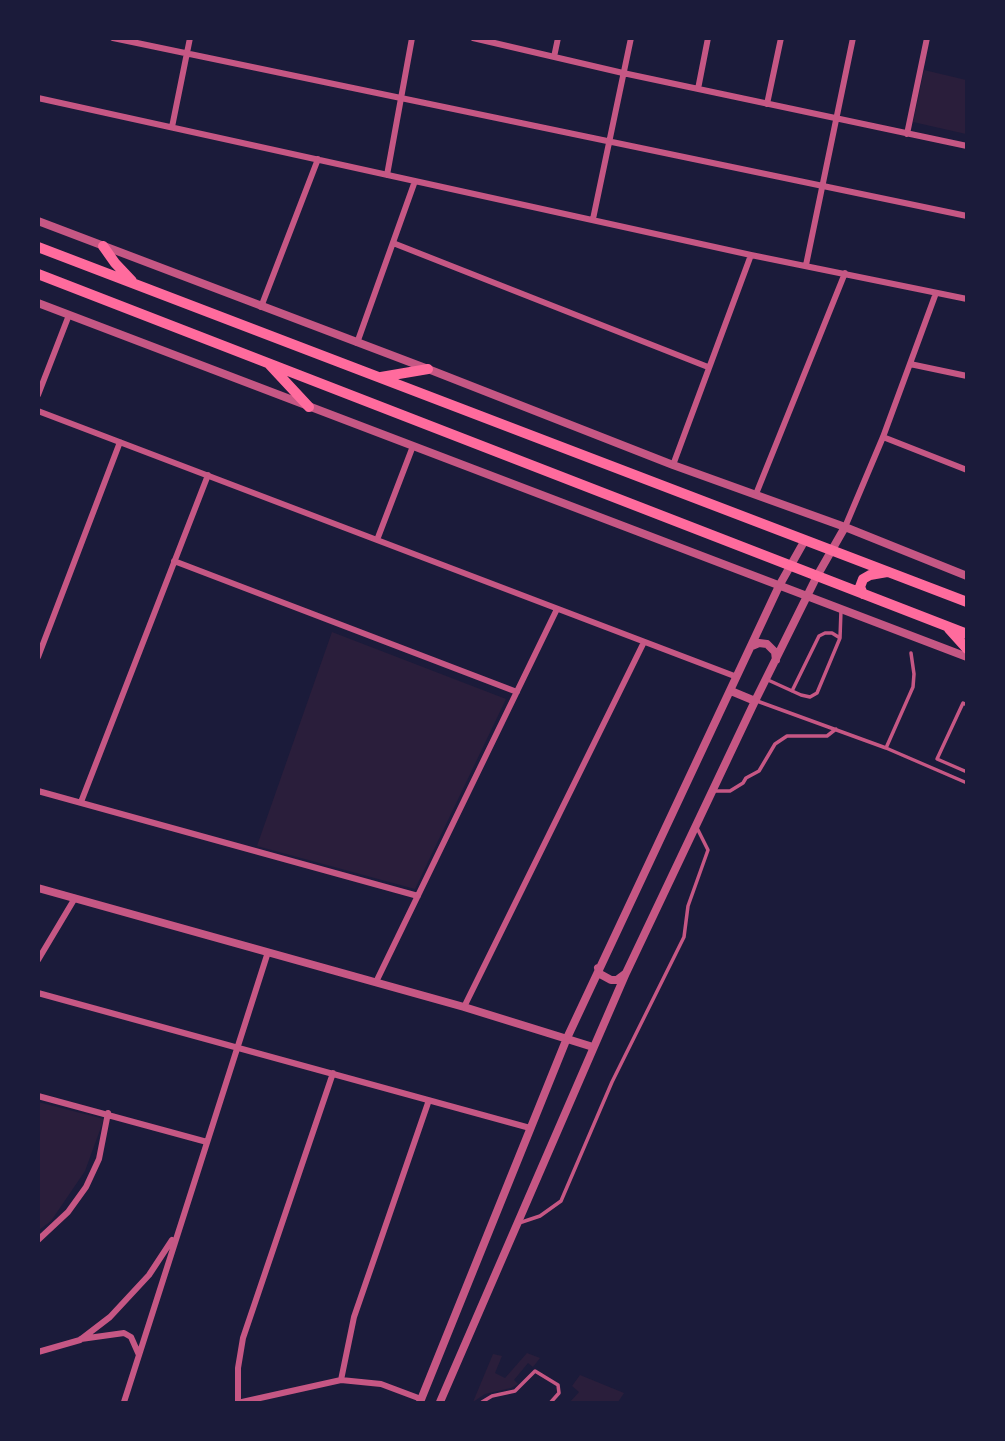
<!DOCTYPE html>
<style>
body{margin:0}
#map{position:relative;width:1005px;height:1441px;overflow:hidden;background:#1b1b3a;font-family:Jost,sans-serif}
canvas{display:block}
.frame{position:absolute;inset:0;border:40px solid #1b1b3a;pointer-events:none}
</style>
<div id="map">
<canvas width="1005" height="1441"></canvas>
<div class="frame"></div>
</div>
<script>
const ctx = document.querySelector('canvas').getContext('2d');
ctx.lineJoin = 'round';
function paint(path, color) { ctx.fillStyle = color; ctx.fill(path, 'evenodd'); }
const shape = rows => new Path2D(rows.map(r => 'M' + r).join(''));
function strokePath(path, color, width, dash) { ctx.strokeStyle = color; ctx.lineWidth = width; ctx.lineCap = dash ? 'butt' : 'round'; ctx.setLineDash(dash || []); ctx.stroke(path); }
paint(shape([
 [924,70,966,80,966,134,913,122],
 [332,632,506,699,415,889,257,846],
 [38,1102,104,1119,85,1171,51,1221,39,1230],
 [527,1353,540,1358,533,1367,528,1363,514,1380,518,1384,511,1388,485,1394,473,1402,493,1354,502,1356,495,1373,505,1378],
 [580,1375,624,1393,618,1402,570,1402,579,1392,572,1386]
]), '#2a1e3b');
strokePath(shape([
 [768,680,801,695,810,697,817,693,840,638,841,610],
 [792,691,819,636,825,633,832,633,840,638],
 [757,701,886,748,967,783],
 [967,705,963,703,937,759,967,772],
 [886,748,913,687,914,674,911,653],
 [715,791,730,791,743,783,746,778,759,771,775,744,787,736,827,736,836,729],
 [519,1223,540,1216,561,1201,612,1082,684,937,688,906,708,850,697,828],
 [482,1402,492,1396,515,1391,535,1371,558,1385,559,1393,551,1402]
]), '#c65784', 3.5);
strokePath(shape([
 [113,38,967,216],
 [473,38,623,73,967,146],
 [554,57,558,38],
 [698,89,708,38],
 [38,98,751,255,967,299],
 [767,104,781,38],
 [172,127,190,38],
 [907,134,927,38],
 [387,175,412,38],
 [593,219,631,38],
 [393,243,708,367],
 [806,265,853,38],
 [261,307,318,159],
 [357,343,415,181],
 [910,364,967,376],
 [38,395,69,315],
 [38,411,737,677],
 [883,437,967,470],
 [673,465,751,255],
 [756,494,845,273],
 [845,527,883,437,936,293],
 [377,540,413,446],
 [174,561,517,692],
 [38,657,120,442],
 [38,791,418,896],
 [81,802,208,475],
 [38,960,75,898],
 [376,982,557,609],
 [38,993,530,1128],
 [464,1007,644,642],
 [38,1096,207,1142],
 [38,1240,68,1212,86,1187,99,1159,108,1113],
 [81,1339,124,1333,131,1337,139,1355],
 [38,1352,80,1340,110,1317,149,1275,172,1240],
 [341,1380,354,1317,429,1100],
 [124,1402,268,952],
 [238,1402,238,1368,243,1338,333,1073],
 [242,1402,341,1380,381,1384,421,1399]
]), '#c65784', 6);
strokePath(shape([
 [38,221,428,369,673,465,845,527,967,576],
 [38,303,967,657],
 [752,646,759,643,767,644,775,652,776,660],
 [731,691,755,701],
 [38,888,464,1007,593,1047],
 [598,968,600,974,611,980,617,980,625,974],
 [420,1402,567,1038,779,586,805,540],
 [440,1402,626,973,755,701,817,576,845,527]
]), '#c65784', 8);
strokePath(shape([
 [103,246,115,263,132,281],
 [38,247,967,602],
 [38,274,967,634],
 [269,364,309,407],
 [381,377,428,369],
 [863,594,860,587,863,579,870,575,887,572],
 [949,629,967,649]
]), '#ff6b9d', 10);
</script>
